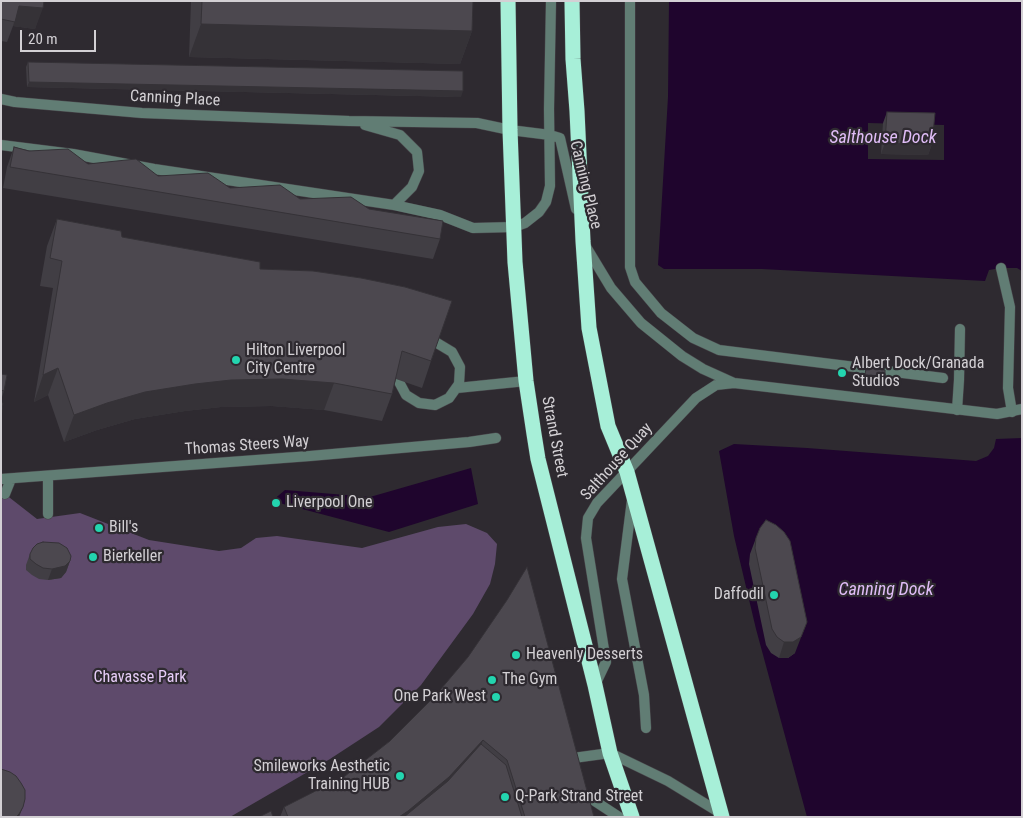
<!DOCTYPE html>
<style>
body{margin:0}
#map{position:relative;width:1023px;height:818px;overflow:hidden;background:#2e2a30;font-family:"Roboto Condensed",sans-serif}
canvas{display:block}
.frame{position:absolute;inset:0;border:2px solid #d3d0d4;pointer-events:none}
.scale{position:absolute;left:20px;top:30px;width:76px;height:22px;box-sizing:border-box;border:2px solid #d3d0d4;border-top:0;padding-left:6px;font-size:15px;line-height:18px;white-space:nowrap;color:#d3d0d4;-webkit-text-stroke:4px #2e2a30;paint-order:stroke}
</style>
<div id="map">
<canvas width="1023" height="818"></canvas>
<div class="frame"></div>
<div class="scale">20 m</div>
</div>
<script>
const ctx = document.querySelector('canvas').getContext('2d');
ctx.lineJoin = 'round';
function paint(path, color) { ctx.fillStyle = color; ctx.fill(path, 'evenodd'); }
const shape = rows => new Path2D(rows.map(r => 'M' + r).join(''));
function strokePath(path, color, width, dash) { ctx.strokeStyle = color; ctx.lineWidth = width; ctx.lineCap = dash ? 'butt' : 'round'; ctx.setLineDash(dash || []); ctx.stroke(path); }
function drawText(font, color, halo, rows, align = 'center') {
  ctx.font = font + ' "Roboto Condensed",sans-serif'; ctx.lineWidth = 4.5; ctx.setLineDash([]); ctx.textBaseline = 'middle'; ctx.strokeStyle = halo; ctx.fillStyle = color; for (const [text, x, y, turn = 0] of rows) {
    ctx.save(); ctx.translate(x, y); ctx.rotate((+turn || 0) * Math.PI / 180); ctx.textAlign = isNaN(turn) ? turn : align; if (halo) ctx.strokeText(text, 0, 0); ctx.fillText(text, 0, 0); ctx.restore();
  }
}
paint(shape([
 [1,493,5,494,37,519,80,513,149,540,219,551,241,548,256,538,277,536,362,548,438,527,466,524,487,533,497,544,495,564,490,584,473,614,421,685,379,727,330,759,230,817,1,817]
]), '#5e4a6b');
paint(shape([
 [669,1,1022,1,1022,271,1017,268,1001,268,989,270,985,281,762,269,664,269,658,265,668,97],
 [1022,438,1022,817,807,817,756,629,734,536,719,451,734,444,807,448,976,461,988,456,994,448,996,439],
 [471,468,478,504,389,532,272,501,285,490,370,497]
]), '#1f052d');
paint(shape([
 [868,123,944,125,944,160,868,159]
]), '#2e2a30');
const lane = shape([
 [1,99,15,102,142,113,349,121,477,123,510,130],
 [365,125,400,135,417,152,419,171,412,187,394,205],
 [1,145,73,154,154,169,394,205,440,215,473,228,514,227],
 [1001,268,1010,307,1008,388,1012,412],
 [398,380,406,395,419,403,435,405,449,398,459,384,460,367,452,352,437,343],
 [457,388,526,381],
 [957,410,959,380,960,329],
 [632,500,622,579,644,695,646,728],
 [577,791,584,794,619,817]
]);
const street = shape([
 [630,1,630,267,635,282,661,313,693,338,719,350,943,378],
 [510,130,550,135,560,138,576,209],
 [514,227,525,223,539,212,546,202,550,186,549,109,551,1],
 [585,245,611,288,641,323,682,356,703,369,734,383],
 [48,476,48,514],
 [1,479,310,456,469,442,496,438],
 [5,494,11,479],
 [595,685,606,662,586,538,588,518,597,503,696,398,716,385,734,383,997,414,1022,409],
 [566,759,610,753,668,781,722,814]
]);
const highway = shape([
 [508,1,510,130,515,262,526,381,534,434,538,459,595,685,610,753,632,817],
 [572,1,573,59,577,111,583,241,589,328,608,426,627,472,722,817]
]);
strokePath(lane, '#48454a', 11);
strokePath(street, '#48454a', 11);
strokePath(highway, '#48454a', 16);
strokePath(lane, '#617d74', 10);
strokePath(street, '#617d74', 10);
strokePath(highway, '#a7efd8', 15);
paint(shape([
 [1,1,43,5,35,29,13,26,7,42,1,41],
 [191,1,473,1,472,31,460,64,189,57],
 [28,62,461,97,27,87,26,67],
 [887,112,932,144,928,155,881,154,883,123],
 [14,147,88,164,230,188,369,209,440,239,433,259,3,188,7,167],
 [57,219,122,237,260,269,431,361,422,388,396,379,392,394,382,421,324,410,272,406,221,407,185,411,135,419,97,430,64,442,48,395,34,402,53,288,40,286,47,246],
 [1,374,4,391,2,397,1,396],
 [756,538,795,653,788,658,779,658,771,653,766,645,749,564,750,554],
 [30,554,70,561,66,572,61,578,48,580,39,579,32,575,26,570,26,565],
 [435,696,594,817,280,817,284,807,345,776,390,741]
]), '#413e44');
paint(shape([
 [19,6,43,8,35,29,13,26],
 [201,24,472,31,460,64,189,57],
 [29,82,463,91,461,97,27,87],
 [885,143,932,144,928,155,881,154],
 [58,368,48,395,34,402,43,375],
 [865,375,885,376,883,381,863,380],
 [282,379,334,383,324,410,272,406,221,407,185,411,135,419,97,430,64,442,74,415,107,403,145,392,195,384,231,380],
 [70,561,66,572,61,578,48,580,52,569],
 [807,622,795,653,788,658,779,658,784,642],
 [483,740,475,760,418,817,399,817],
 [23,807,19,817,16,817]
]), '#353237');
const building = shape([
 [1,1,44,1,43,8,19,6,15,22,1,19,1,1],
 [202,1,473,1,472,31,201,24,202,1],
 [28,62,463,71,463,91,29,82,28,62],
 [887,112,935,113,932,144,885,143,887,112],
 [14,147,29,151,68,149,88,164,136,159,158,176,208,173,230,188,280,185,300,199,351,197,369,209,443,221,440,239,10,167,14,147],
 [57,219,121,231,122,237,260,262,260,269,313,271,361,278,405,287,452,301,431,361,402,351,392,394,334,383,282,379,231,380,195,384,145,392,107,403,74,415,58,368,43,375,62,261,50,258,57,219],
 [866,368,885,370,885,376,865,375,866,368],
 [1,374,7,375,4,391,1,390,1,374],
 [1,403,3,403,1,418,1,403],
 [766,520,776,525,784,532,790,541,807,622,801,637,793,642,784,642,777,637,772,629,755,548,756,538,760,528,766,520],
 [43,542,59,543,67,548,71,556,70,561,65,566,52,569,43,568,36,564,30,559,30,554,33,548,37,544,43,542],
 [527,567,594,817,525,817,507,760,483,740,449,777,408,811,399,817,288,817,284,807,345,776,390,741,435,696,468,657,507,600,527,567],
 [481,744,506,765,522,817,404,817,448,781,481,744],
 [1,769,10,772,16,776,21,783,25,790,25,799,23,807,19,814,16,817,1,817,1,769],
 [271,811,273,817,259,817,271,811]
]);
paint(building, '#4c484f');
strokePath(building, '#353237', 1);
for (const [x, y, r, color] of [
 [236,360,5,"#23d5af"],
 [842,373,5,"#23d5af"],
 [276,503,5,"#23d5af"],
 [99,528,5,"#23d5af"],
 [93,557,5,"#23d5af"],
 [774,595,5,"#23d5af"],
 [516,655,5,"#23d5af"],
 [492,680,5,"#23d5af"],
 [496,697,5,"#23d5af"],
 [400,776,5,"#23d5af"],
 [505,797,5,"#23d5af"]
]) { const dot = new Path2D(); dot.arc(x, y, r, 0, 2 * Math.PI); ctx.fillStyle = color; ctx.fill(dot); strokePath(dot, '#2e2a30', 2); }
drawText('16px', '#d3d0d4', '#2e2a30', [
 ["Canning Place",175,99,3],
 ["Canning Place",585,185,76],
 ["Strand Street",554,437,79],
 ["Thomas Steers Way",247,446,-4],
 ["Salthouse Quay",617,462,-48]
]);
drawText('16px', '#d3d0d4', '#2e2a30', [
 ["Hilton Liverpool",246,351],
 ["City Centre",246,369],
 ["Albert Dock/Granada",852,364],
 ["Studios",852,382],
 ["Liverpool One",286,503],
 ["Bill's",109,528],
 ["Bierkeller",103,557],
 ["Daffodil",764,595,"right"],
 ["Heavenly Desserts",526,655],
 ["The Gym",502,680],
 ["One Park West",486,697,"right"],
 ["Smileworks Aesthetic",390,767,"right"],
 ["Training HUB",390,785,"right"],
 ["Q-Park Strand Street",515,797]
], 'left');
drawText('16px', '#e7cdf8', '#2e2a30', [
 ["Chavasse Park",140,678]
]);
drawText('italic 18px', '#e0bdf7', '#2e2a30', [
 ["Salthouse Dock",883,138],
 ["Canning Dock",886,590]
]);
</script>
